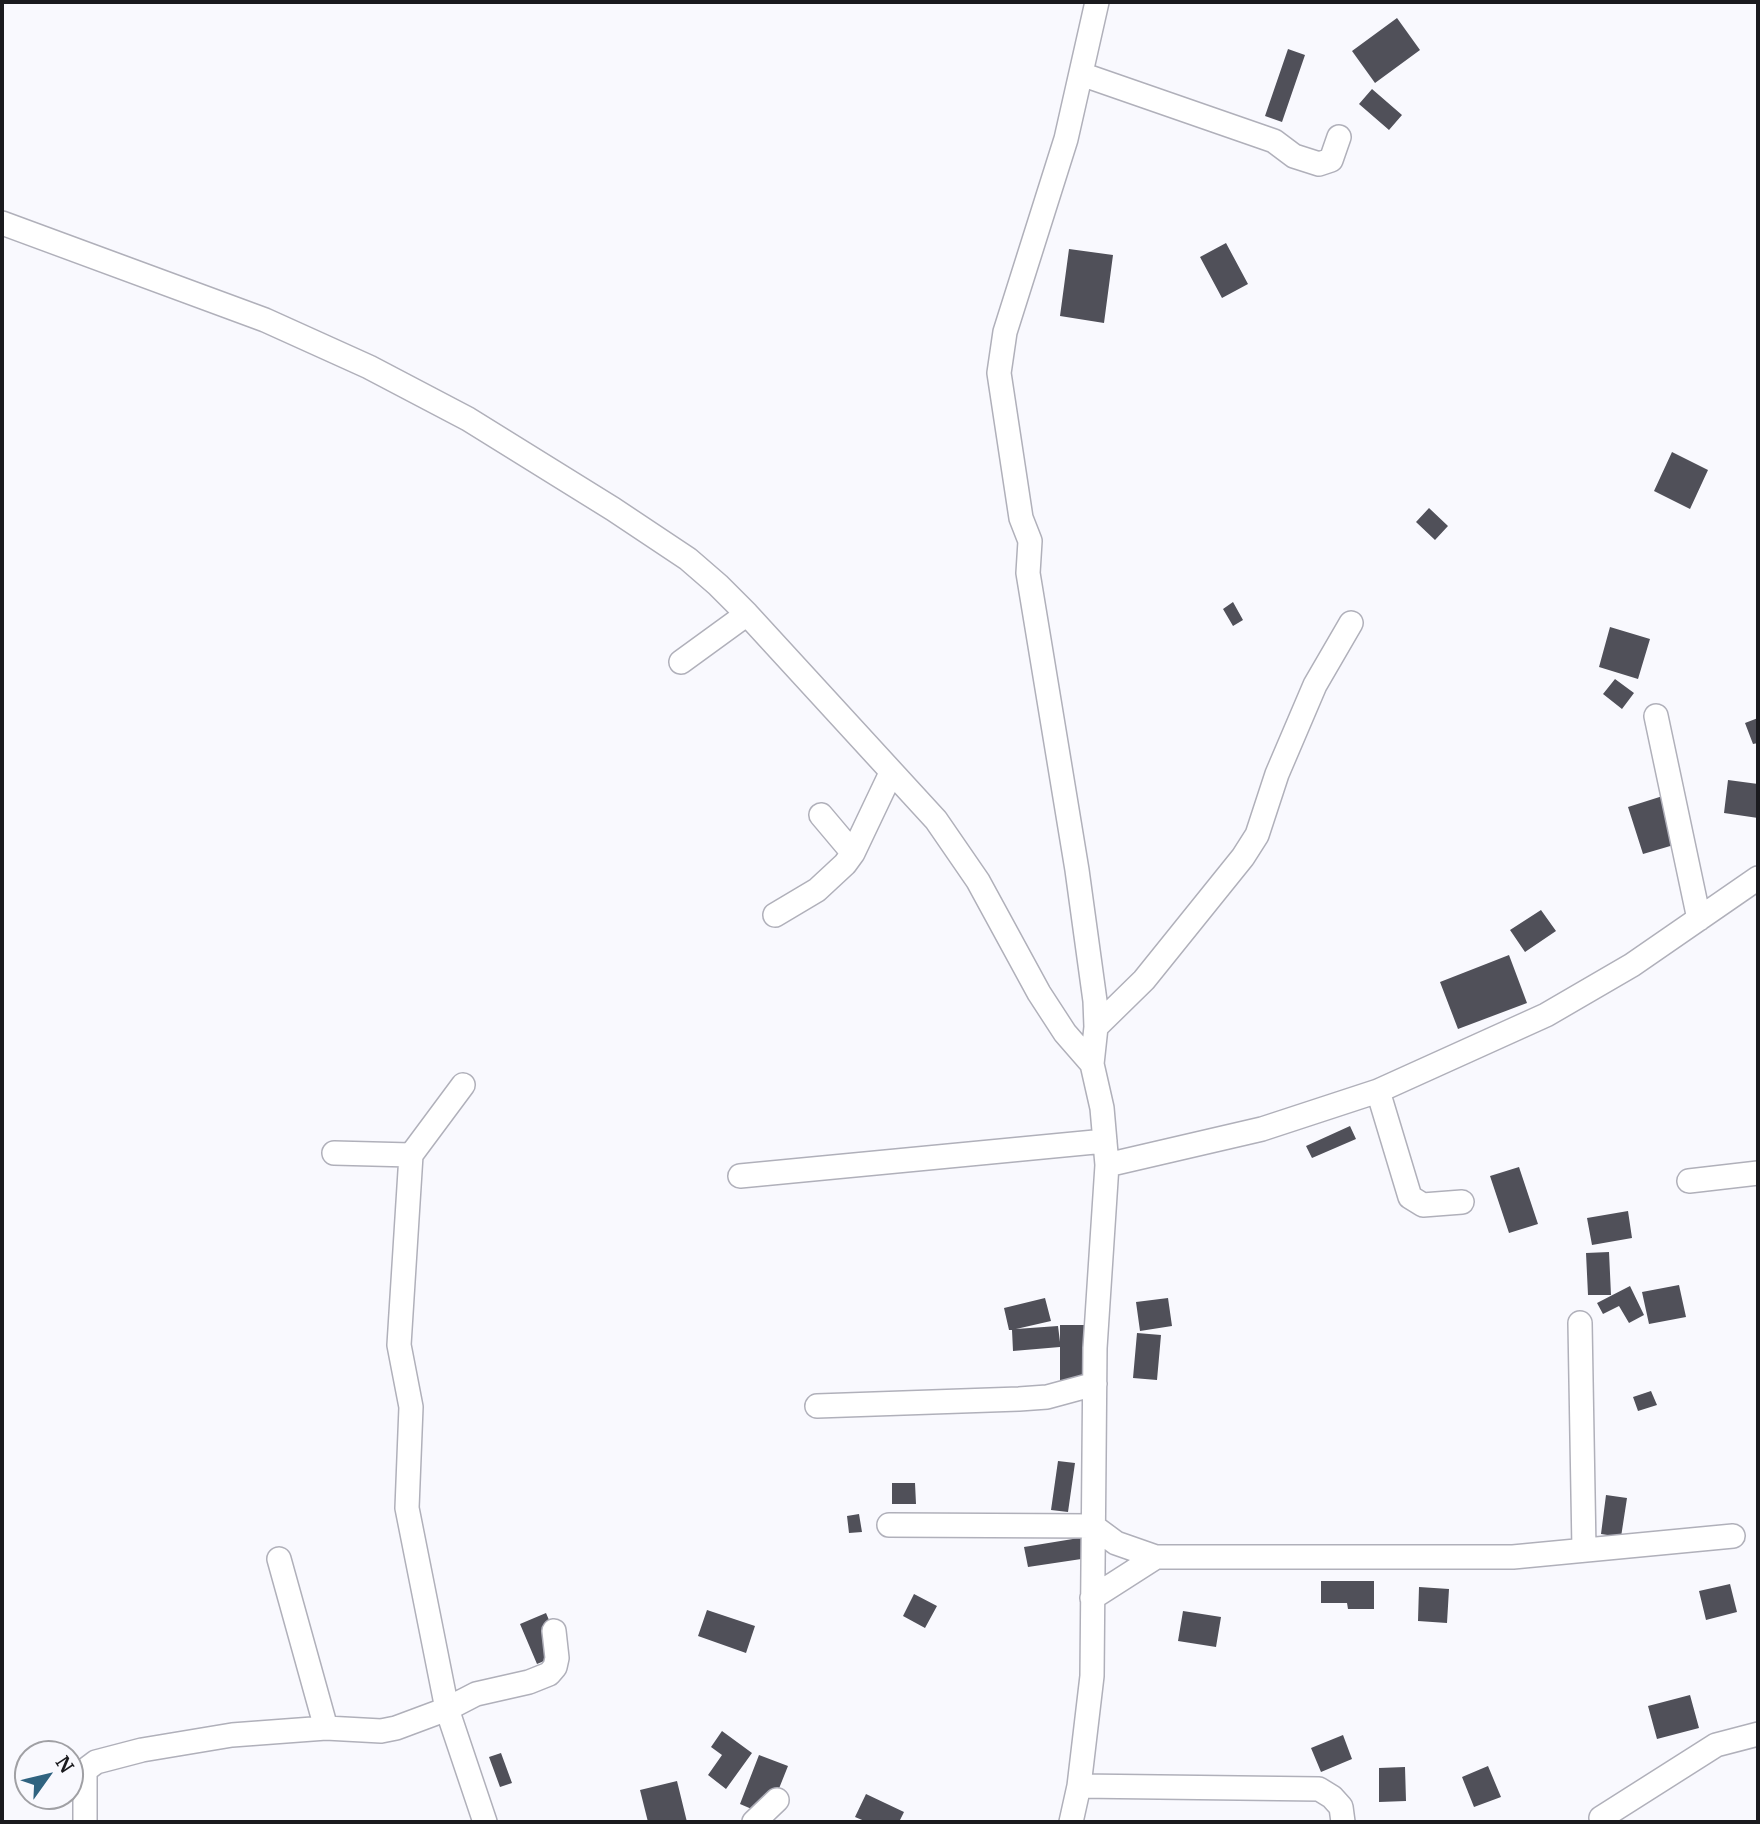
<!DOCTYPE html>
<style>
body{margin:0}
#map{position:relative;width:1760px;height:1824px;overflow:hidden;background:#f9f9fe;font-family:Merriweather,serif}
canvas{display:block}
.frame{position:absolute;inset:0;border:4px solid #1a1a1e;pointer-events:none}
.north{position:absolute;left:14px;top:1740px;width:70px;height:70px;box-sizing:border-box;background:#f9f9fe;border:2px solid #a0a0a4;border-radius:50%;rotate:56deg;font-size:19px;font-weight:700;line-height:28px;text-align:center;color:#1a1a1e}
.north::after{content:'';display:block;margin:auto;width:24px;height:32px;background:#306380;clip-path:polygon(50% 0,100% 100%,50% 72%,0 100%)}
</style>
<div id="map">
<canvas width="1760" height="1824"></canvas>
<div class="frame"></div>
<div class="north">N</div>
</div>
<script>
const ctx = document.querySelector('canvas').getContext('2d');
ctx.lineJoin = 'round';
function paint(path, color) { ctx.fillStyle = color; ctx.fill(path, 'evenodd'); }
const shape = rows => new Path2D(rows.map(r => 'M' + r).join(''));
function strokePath(path, color, width, dash) { ctx.strokeStyle = color; ctx.lineWidth = width; ctx.lineCap = dash ? 'butt' : 'round'; ctx.setLineDash(dash || []); ctx.stroke(path); }
paint(shape([
 [1397,18,1420,50,1375,83,1352,51],
 [1288,49,1305,55,1282,122,1265,116],
 [1372,89,1402,115,1389,130,1359,104],
 [1226,243,1248,284,1222,298,1200,257],
 [1069,249,1113,255,1104,323,1060,316],
 [1672,452,1708,470,1690,509,1654,491],
 [1429,508,1448,526,1435,540,1416,522],
 [1233,602,1243,620,1233,626,1223,609],
 [1610,627,1650,639,1638,679,1599,667],
 [1615,679,1634,693,1622,709,1603,694],
 [1758,718,1758,743,1753,744,1745,723],
 [1728,780,1758,784,1758,818,1724,813],
 [1669,794,1684,842,1643,854,1628,807],
 [1541,910,1556,931,1525,952,1510,930],
 [1509,955,1527,1003,1458,1029,1440,982],
 [1350,1126,1356,1139,1312,1158,1306,1146],
 [1519,1167,1538,1224,1509,1233,1490,1176],
 [1628,1211,1632,1238,1592,1245,1587,1218],
 [1609,1252,1611,1295,1588,1295,1586,1253],
 [1679,1285,1686,1317,1649,1324,1642,1292],
 [1630,1286,1644,1315,1629,1323,1619,1306,1603,1314,1597,1303],
 [1045,1298,1051,1321,1016,1329,1058,1326,1060,1342,1060,1325,1086,1325,1086,1381,1060,1381,1060,1347,1013,1351,1012,1330,1009,1330,1004,1308],
 [1168,1298,1172,1326,1140,1331,1136,1302],
 [1137,1333,1161,1335,1157,1380,1133,1378],
 [1651,1391,1657,1405,1638,1411,1633,1397],
 [1058,1461,1075,1463,1068,1512,1051,1510],
 [892,1483,915,1483,916,1504,892,1504],
 [1606,1495,1627,1498,1621,1537,1601,1534],
 [859,1514,862,1532,849,1533,847,1516],
 [1085,1537,1088,1558,1028,1567,1024,1547],
 [1321,1581,1374,1581,1374,1609,1348,1609,1347,1603,1321,1603],
 [1730,1584,1737,1612,1706,1620,1699,1591],
 [1419,1587,1449,1589,1447,1623,1418,1621],
 [914,1594,937,1606,925,1628,903,1616],
 [707,1610,755,1626,746,1653,698,1636],
 [1183,1611,1221,1617,1216,1647,1178,1641],
 [546,1613,563,1653,537,1664,520,1624],
 [1690,1695,1699,1728,1657,1739,1648,1706],
 [722,1731,752,1753,726,1789,708,1775,722,1755,711,1747],
 [1343,1735,1352,1759,1321,1772,1311,1748],
 [501,1753,512,1783,500,1787,489,1757],
 [759,1755,788,1766,768,1816,740,1804],
 [1488,1766,1501,1797,1474,1807,1462,1777],
 [1405,1767,1406,1801,1379,1802,1379,1768],
 [677,1781,687,1822,648,1822,640,1790],
 [866,1794,904,1812,899,1822,867,1822,855,1817]
]), '#505059');
const minor = shape([
 [1081,74,1274,141,1294,156,1319,164,1331,160,1339,137],
 [2,223,265,320,369,367,468,419,613,509,688,559,718,585,747,614,936,820,978,881,1039,993,1065,1033,1092,1064,1102,1108,1107,1165,1095,1348,1092,1676,1079,1786,1071,1822],
 [681,662,747,614],
 [1656,716,1699,919],
 [821,815,853,853],
 [775,915,817,890,845,864,853,853,891,773],
 [1096,1027,1144,980,1243,857,1257,835,1277,774,1315,685,1351,623],
 [1092,1064,1096,1027,1095,1001,1077,870,1028,573,1030,541,1021,518,999,373,1005,332,1066,139,1097,2],
 [463,1085,411,1155,399,1345,411,1407,407,1508,447,1709,485,1822],
 [1378,1091,1410,1197,1423,1205,1462,1202],
 [334,1153,411,1155],
 [1107,1165,1262,1129,1378,1091,1546,1015,1632,965,1758,878],
 [740,1176,1105,1141],
 [1689,1181,1758,1173],
 [1580,1323,1584,1550],
 [817,1406,1019,1399,1047,1397,1095,1384],
 [889,1525,1093,1526,1116,1543,1156,1557,1513,1557,1733,1536],
 [279,1559,326,1728],
 [1092,1598,1156,1557],
 [1079,1786,1319,1789,1332,1797,1341,1807,1343,1822],
 [1601,1818,1716,1745,1758,1734],
 [85,1822,85,1773,88,1768,96,1762,142,1750,232,1735,326,1728,381,1731,396,1728,447,1709,476,1694,529,1682,549,1674,555,1667,557,1658,554,1631],
 [754,1822,777,1800]
]);
strokePath(minor, '#b0b0ba', 26);
strokePath(minor, '#fff', 23);
</script>
